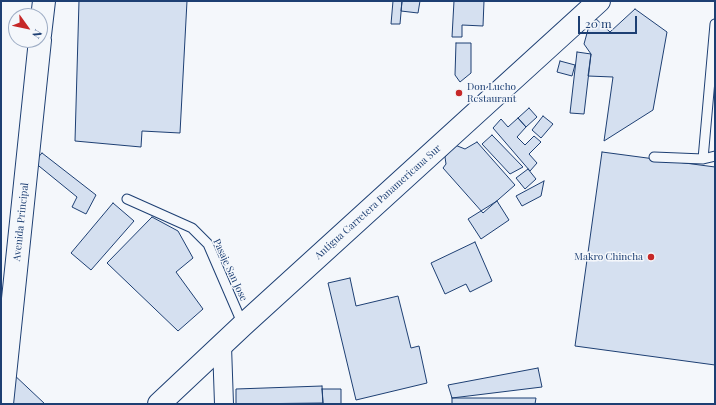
<!DOCTYPE html>
<style>
body{margin:0}
#map{position:relative;width:716px;height:405px;overflow:hidden;background:#f4f7fb;font-family:"Playfair Display",serif}
canvas{display:block}
.frame{position:absolute;inset:0;border:2px solid #1d3f73;pointer-events:none}
.north{position:absolute;left:8px;top:8px;width:40px;height:40px;box-sizing:border-box;background:#f4f7fb;border:1px solid #9eadc5;border-radius:50%;rotate:123deg;font-size:11px;font-weight:700;line-height:16px;text-align:center;color:#1d3f73}
.north::after{content:'';display:block;margin:auto;width:14px;height:18px;background:#c62828;clip-path:polygon(50% 0,100% 100%,50% 72%,0 100%)}
.scale{position:absolute;left:578px;top:16px;width:59px;height:18px;box-sizing:border-box;border:2px solid #1d3f73;border-top:0;padding-left:5px;font-size:12px;line-height:14px;white-space:nowrap;color:#1d3f73;-webkit-text-stroke:3px #f4f7fb;paint-order:stroke}
</style>
<div id="map">
<canvas width="716" height="405"></canvas>
<div class="frame"></div>
<div class="north">N</div>
<div class="scale">20 m</div>
</div>
<script>
const ctx = document.querySelector('canvas').getContext('2d');
ctx.lineJoin = 'round';
function paint(path, color) { ctx.fillStyle = color; ctx.fill(path, 'evenodd'); }
const shape = rows => new Path2D(rows.map(r => 'M' + r).join(''));
function strokePath(path, color, width, dash) { ctx.strokeStyle = color; ctx.lineWidth = width; ctx.lineCap = dash ? 'butt' : 'round'; ctx.setLineDash(dash || []); ctx.stroke(path); }
function drawText(font, color, halo, rows, align = 'center') {
  ctx.font = font + ' "Playfair Display",serif'; ctx.lineWidth = 3; ctx.setLineDash([]); ctx.textBaseline = 'middle'; ctx.strokeStyle = halo; ctx.fillStyle = color; for (const [text, x, y, turn = 0] of rows) {
    ctx.save(); ctx.translate(x, y); ctx.rotate((+turn || 0) * Math.PI / 180); ctx.textAlign = isNaN(turn) ? turn : align; if (halo) ctx.strokeText(text, 0, 0); ctx.fillText(text, 0, 0); ctx.restore();
  }
}
const building = shape([
 [79,1,187,1,180,133,142,131,141,147,75,141,79,1],
 [393,1,402,1,400,24,391,24,393,1],
 [402,1,420,1,418,13,401,11,402,1],
 [454,1,484,1,483,26,462,25,462,37,452,37,454,1],
 [635,9,667,32,653,110,604,141,613,77,588,76,591,54,584,44,592,15,610,32,635,9],
 [456,43,471,43,471,73,460,82,455,75,456,43],
 [577,52,591,54,584,114,570,113,577,52],
 [560,61,575,65,572,76,557,72,560,61],
 [529,108,537,117,526,127,518,118,529,108],
 [543,116,553,124,541,138,532,130,543,116],
 [518,118,526,127,517,137,525,145,534,136,541,142,529,154,537,163,530,171,493,128,501,119,508,127,518,118],
 [492,135,523,167,510,174,482,144,492,135],
 [477,142,515,185,483,213,443,168,446,164,445,157,455,145,465,149,477,142],
 [602,152,715,167,715,365,575,346,602,152],
 [42,153,96,195,86,214,72,207,77,197,34,162,42,153],
 [528,169,536,179,525,189,516,178,528,169],
 [544,181,541,196,522,206,516,196,544,181],
 [497,201,509,220,481,239,468,219,497,201],
 [113,203,134,221,91,270,71,253,113,203],
 [152,217,178,231,193,258,176,272,203,309,178,331,107,263,152,217],
 [475,242,492,281,470,292,466,284,445,294,431,263,475,242],
 [350,278,356,306,398,296,411,348,419,346,427,383,356,400,328,283,350,278],
 [538,368,542,387,452,398,448,385,538,368],
 [11,372,45,404,8,404,11,372],
 [322,386,323,403,236,404,236,389,322,386],
 [322,389,341,389,341,404,323,404,322,389],
 [452,398,536,398,535,404,452,404,452,398]
]);
paint(building, '#d5e0f0');
strokePath(building, '#1d3f73', 1);
const lane = shape([
 [654,157,703,159,715,156],
 [703,159,715,24],
 [127,199,192,228,208,244,243,325]
]);
const street = shape([
 [222,346,224,404]
]);
const secondary = shape([
 [40,35,44,1],
 [2,404,40,40]
]);
const highway = shape([
 [159,404,243,325,599,1]
]);
strokePath(lane, '#1d3f73', 11);
strokePath(street, '#1d3f73', 20);
strokePath(secondary, '#1d3f73', 24);
strokePath(highway, '#1d3f73', 24);
strokePath(lane, '#f4f7fb', 9);
strokePath(street, '#f4f7fb', 18);
strokePath(secondary, '#f4f7fb', 22);
strokePath(highway, '#f4f7fb', 22);
for (const [x, y, r, color] of [
 [459,93,4,"#c62828"],
 [651,257,4,"#c62828"]
]) { const dot = new Path2D(); dot.arc(x, y, r, 0, 2 * Math.PI); ctx.fillStyle = color; ctx.fill(dot); strokePath(dot, '#f4f7fb', 1.5); }
drawText('10px', '#1d3f73', '#f4f7fb', [
 ["Don Lucho",467,87],
 ["Restaurant",467,99],
 ["Makro Chincha",643,257,"right"]
], 'left');
drawText('10px', '#1d3f73', '#f4f7fb', [
 ["Antigua Carretera Panamericana Sur",378,202,-42],
 ["Avenida Principal",21,222,-84],
 ["Pasaje San Jose",230,270,65]
]);
</script>
